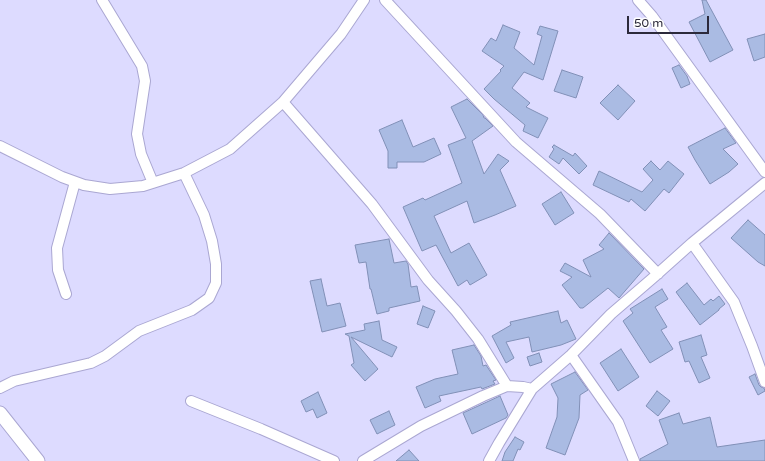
<!DOCTYPE html>
<style>
body{margin:0}
#map{position:relative;width:765px;height:461px;overflow:hidden;background:#dddbff;font-family:"Varela Round",sans-serif}
canvas{display:block}
.scale{position:absolute;left:627px;top:16px;width:82px;height:18px;box-sizing:border-box;border:2px solid #2c2a3b;border-top:0;padding-left:5px;font-size:12px;line-height:14px;white-space:nowrap;color:#2c2a3b;-webkit-text-stroke:3px #fff;paint-order:stroke}
</style>
<div id="map">
<canvas width="765" height="461"></canvas>
<div class="scale">50 m</div>
</div>
<script>
const ctx = document.querySelector('canvas').getContext('2d');
ctx.lineJoin = 'round';
function paint(path, color) { ctx.fillStyle = color; ctx.fill(path, 'evenodd'); }
const shape = rows => new Path2D(rows.map(r => 'M' + r).join(''));
function strokePath(path, color, width, dash) { ctx.strokeStyle = color; ctx.lineWidth = width; ctx.lineCap = dash ? 'butt' : 'round'; ctx.setLineDash(dash || []); ctx.stroke(path); }
const building = shape([
 [702,0,706,0,733,50,710,62,689,22,705,14,702,0],
 [503,25,520,32,514,48,534,65,542,36,537,34,540,26,558,31,543,80,524,72,512,88,530,103,526,107,548,118,538,138,523,131,525,125,494,99,484,89,501,71,500,70,504,66,482,51,491,38,496,41,503,25],
 [765,34,765,57,754,61,747,39,765,34],
 [679,65,687,76,690,84,681,88,672,68,679,65],
 [562,70,583,77,576,98,554,91,562,70],
 [618,85,635,101,618,120,600,103,618,85],
 [467,99,483,115,484,118,485,118,493,126,472,141,484,174,498,154,509,161,500,170,516,206,495,215,474,223,467,201,434,216,451,253,469,243,487,275,470,285,467,280,458,286,436,245,422,251,403,207,423,198,425,200,462,183,448,145,466,138,451,107,467,99],
 [402,120,413,147,434,138,441,154,424,162,397,162,397,168,388,168,388,151,379,130,402,120],
 [725,128,736,143,723,149,738,164,729,172,710,184,695,160,688,147,725,128],
 [554,145,573,156,575,153,587,166,579,174,563,158,559,164,549,157,554,149,552,147,554,145],
 [651,161,660,170,668,161,684,174,669,193,664,189,645,211,631,199,629,202,593,185,599,171,642,192,653,180,643,169,651,161],
 [561,192,574,213,555,225,542,204,561,192],
 [748,220,765,235,765,266,758,262,731,238,748,220],
 [609,233,644,269,619,298,608,288,583,308,580,308,562,285,572,277,560,271,565,263,591,277,583,260,604,249,599,245,609,233],
 [389,239,394,263,406,261,408,264,411,287,417,286,420,301,389,308,389,311,377,314,371,289,370,289,366,262,359,263,355,245,389,239],
 [321,279,327,306,340,303,346,326,322,332,310,281,321,279],
 [687,283,704,305,711,299,713,301,719,296,725,304,719,309,719,310,700,325,676,292,687,283],
 [662,289,668,299,655,307,667,327,661,330,673,349,650,363,623,321,633,313,630,309,662,289],
 [423,306,435,311,428,328,417,324,423,306],
 [558,311,561,323,567,320,576,339,561,345,532,352,529,337,506,342,514,358,506,363,492,336,511,325,510,322,558,311],
 [379,321,382,340,397,347,392,357,351,337,378,369,365,381,351,365,354,363,349,336,345,334,365,330,364,324,379,321],
 [701,335,707,355,701,357,710,378,699,383,689,361,685,362,679,342,701,335],
 [474,345,481,356,483,366,486,365,496,380,493,381,495,384,482,389,481,387,439,396,441,401,425,408,416,387,435,379,458,374,452,350,474,345],
 [621,349,639,377,618,391,600,363,621,349],
 [539,353,542,362,530,366,527,357,539,353],
 [575,372,588,390,580,395,579,418,565,455,546,448,557,417,558,398,551,384,575,372],
 [755,374,759,385,761,387,764,388,765,391,758,395,749,377,755,374],
 [657,391,670,401,658,416,646,406,657,391],
 [318,392,327,413,317,418,313,409,306,412,301,401,318,392],
 [500,396,508,415,506,418,472,434,463,413,500,396],
 [389,411,395,425,377,434,370,420,389,411],
 [679,413,683,424,710,417,717,447,765,440,765,461,640,461,640,459,668,444,659,420,679,413],
 [515,437,524,442,520,450,518,449,513,461,502,461,505,452,515,437],
 [409,450,419,461,396,461,409,450]
]);
paint(building, '#aabbe3');
strokePath(building, '#8190b7', 1);
const minor = shape([
 [102,0,142,66,145,81,137,134,141,154,153,183],
 [385,0,516,142,600,214,658,274],
 [638,0,652,16,765,172],
 [283,102,372,204,428,280,456,311,478,339,507,386],
 [0,146,62,177,84,185,110,189,143,186,184,173,230,149,283,102,341,34,364,0],
 [692,243,734,302,752,346,765,382],
 [66,294,58,270,57,248,75,182],
 [571,355,618,422,634,461],
 [0,388,14,381,91,363,105,356,139,331,192,310,209,298,216,283,216,264,212,241,204,215,184,173],
 [191,401,261,429,334,461],
 [363,461,421,426,483,396,507,386,523,387,532,389],
 [489,461,499,443,532,389,571,355,611,314,654,277,692,243,765,183]
]);
const tertiary = shape([
 [0,413,38,461]
]);
strokePath(minor, '#aaa7d2', 12);
strokePath(tertiary, '#aaa7d2', 15);
strokePath(minor, '#fff', 10);
strokePath(tertiary, '#fff', 13);
</script>
